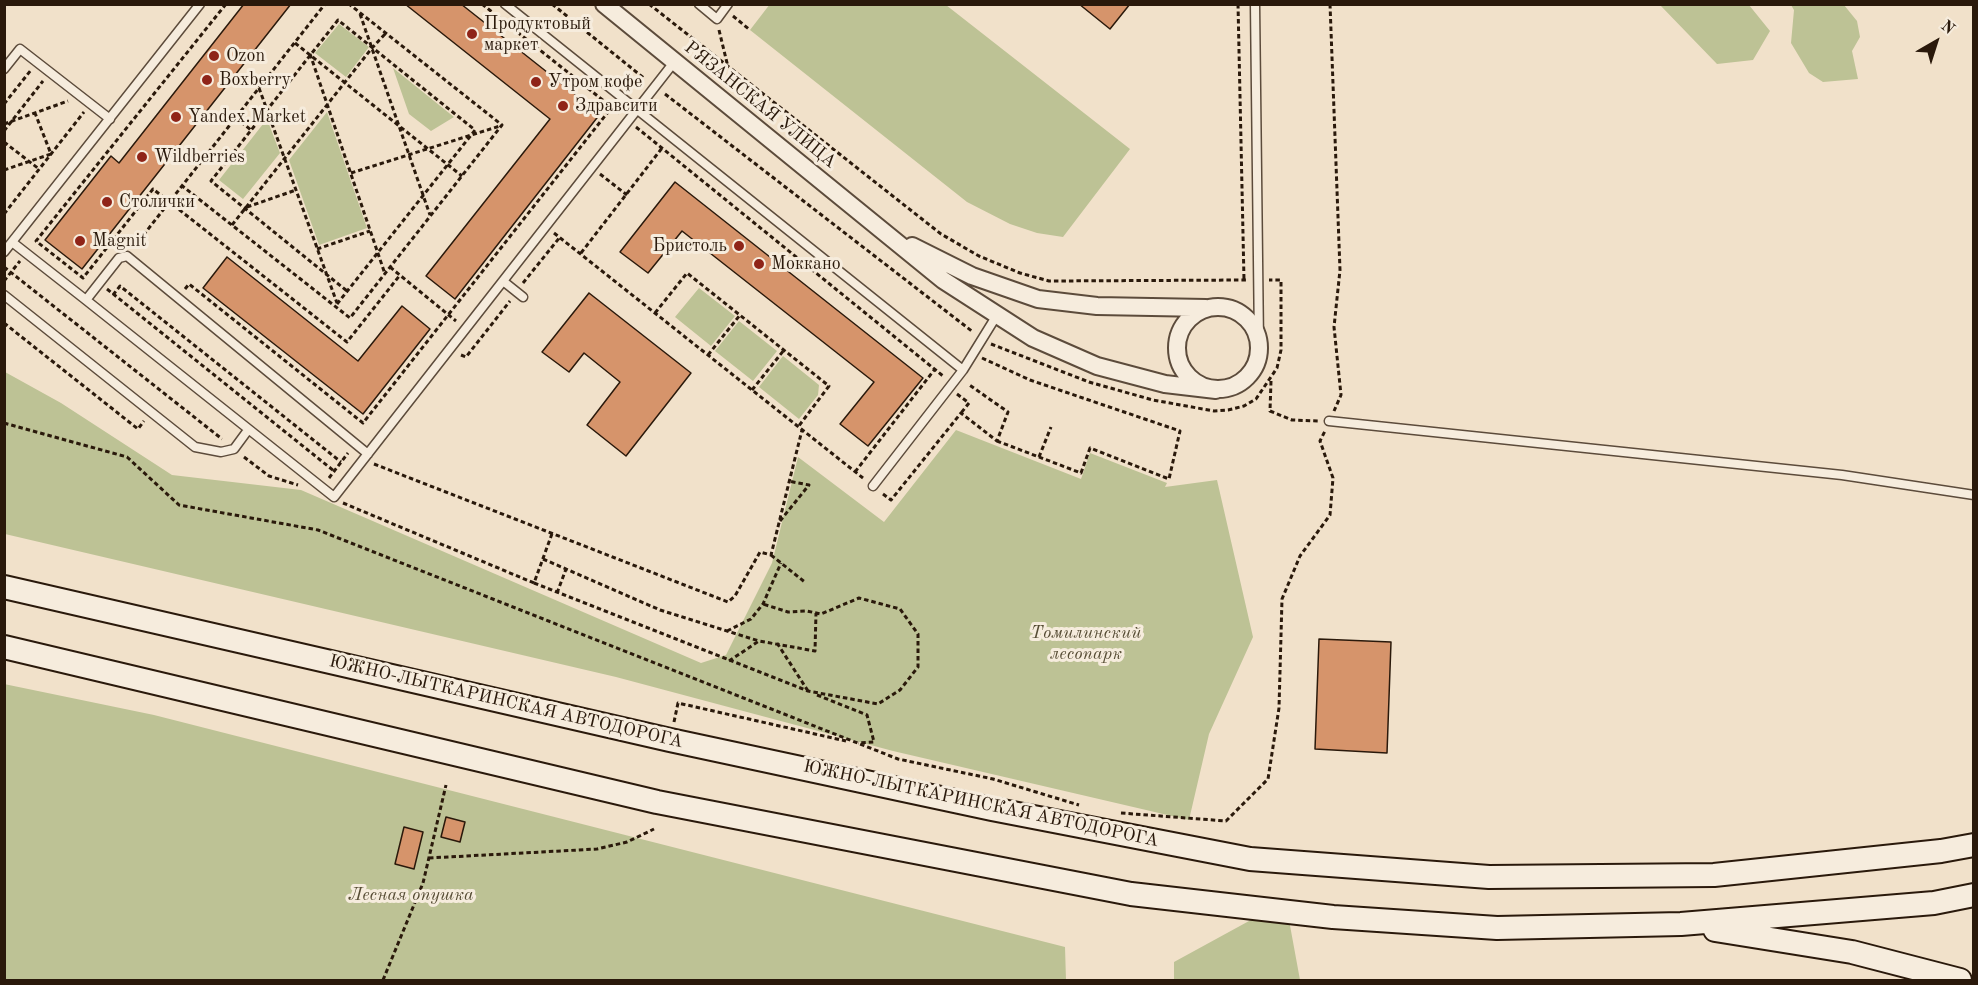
<!DOCTYPE html>
<meta charset="utf-8">
<style>
body{margin:0}
#map{position:relative;width:1978px;height:985px;overflow:hidden;background:#f1e1ca;font-family:"Old Standard TT",serif}
canvas{display:block}
.frame{position:absolute;inset:0;border:6px solid #2a190b;pointer-events:none}
.north{position:absolute;left:1906px;top:12px;width:60px;height:60px;-webkit-text-stroke:4px #f6ecdd;paint-order:stroke;rotate:39deg;font-size:16px;font-weight:700;line-height:24px;text-align:center;color:#2a190b}
.north::after{content:'';display:block;margin:auto;width:21px;height:27px;background:#2a190b;clip-path:polygon(50% 0,100% 100%,50% 72%,0 100%)}
</style>
<div id="map">
<canvas width="1978" height="985"></canvas>
<div class="frame"></div>
<div class="north">N</div>
</div>
<script>
const ctx = document.querySelector('canvas').getContext('2d');
ctx.lineJoin = 'round';
function paint(path, color) { ctx.fillStyle = color; ctx.fill(path, 'evenodd'); }
const shape = rows => new Path2D(rows.map(r => 'M' + r).join(''));
function strokePath(path, color, width, dash) { ctx.strokeStyle = color; ctx.lineWidth = width; ctx.lineCap = dash ? 'butt' : 'round'; ctx.setLineDash(dash || []); ctx.stroke(path); }
function drawText(font, color, halo, rows, align = 'center') {
  ctx.font = font + ' "Old Standard TT",serif'; ctx.lineWidth = 6; ctx.setLineDash([]); ctx.textBaseline = 'middle'; ctx.strokeStyle = halo; ctx.fillStyle = color; for (const [text, x, y, turn = 0] of rows) {
    ctx.save(); ctx.translate(x, y); ctx.rotate((+turn || 0) * Math.PI / 180); ctx.textAlign = isNaN(turn) ? turn : align; if (halo) ctx.strokeText(text, 0, 0); ctx.fillText(text, 0, 0); ctx.restore();
  }
}
paint(shape([
 [770,4,946,5,1130,149,1063,237,1037,233,1010,224,967,202,750,30],
 [1660,5,1749,5,1770,31,1753,60,1717,64],
 [1791,5,1844,5,1857,21,1860,37,1852,51,1858,79,1823,82,1809,73,1791,43,1794,10],
 [339,24,369,47,346,77,315,53],
 [393,68,454,117,431,131,409,114],
 [327,112,367,228,319,245,289,160],
 [267,119,280,153,243,199,219,180],
 [699,288,735,316,711,346,675,317],
 [739,321,777,351,753,381,715,351],
 [783,356,819,385,818,395,799,419,759,387],
 [5,372,61,403,172,475,301,490,701,663,726,655,772,563,798,457,884,522,956,430,1081,479,1090,453,1167,483,1165,487,1217,480,1253,637,1209,734,1189,820,893,751,616,677,5,534],
 [4,684,154,715,1065,947,1066,980,5,980],
 [1260,915,1289,920,1300,980,1174,980,1174,962]
]), '#bdc295');
const building = shape([
 [244,4,291,4,82,269,45,240,111,156,119,163,244,4],
 [405,4,461,4,600,114,455,299,426,276,550,119,405,4],
 [1079,4,1130,4,1110,29,1079,4],
 [675,182,923,378,868,446,840,424,874,382,682,231,648,273,620,252,675,182],
 [227,257,358,361,402,306,430,329,363,414,203,288,227,257],
 [589,293,691,373,626,456,587,425,620,382,584,353,569,372,542,352,589,293],
 [1319,639,1391,642,1387,753,1315,749,1319,639],
 [446,817,465,822,460,842,441,837,446,817],
 [404,827,423,832,414,869,395,864,404,827]
]);
paint(building, '#d6946b');
strokePath(building, '#2a190b', 1.5);
const service = shape([
 [505,4,963,370,873,486],
 [699,4,717,19,728,4],
 [1255,4,1259,344],
 [4,69,20,49,110,119],
 [12,242,86,300,119,258,127,256,368,454],
 [4,252,200,4],
 [503,281,523,297],
 [4,295,195,447,221,452,234,449,248,430],
 [86,300,334,497,675,61],
 [963,370,997,315],
 [1329,421,1842,475,1974,495]
]);
const minor = shape([
 [604,4,943,280,1033,338,1097,366,1165,384,1216,390],
 [912,246,972,276,1038,299,1097,306,1206,308],
 '1177 348a41 41 0 1 1 82 0a41 41 0 1 1-82 0Z'
]);
const secondary = shape([
 [4,587,670,740,992,809,1250,859,1489,877,1714,875,1941,851,1974,845],
 [4,647,657,802,1131,894,1333,917,1497,928,1681,924,1934,903,1974,895],
 [1715,930,1852,952,1960,980]
]);
strokePath(service, '#5c4b3b', 11);
strokePath(minor, '#5c4b3b', 20);
strokePath(secondary, '#2a190b', 26);
strokePath(shape([
 [226,4,36,241,83,278,153,189,347,342,400,275],
 [482,4,619,113],
 [552,4,645,79],
 [649,4,941,234,979,256,1020,273,1049,281,1247,280],
 [1238,4,1244,280],
 [1330,4,1340,270,1334,327,1341,395,1334,411],
 [360,14,430,215],
 [733,16,750,30],
 [719,30,728,67],
 [295,43,462,176],
 [310,54,385,274],
 [259,88,337,303],
 [665,94,973,332],
 [4,104,31,70],
 [235,117,251,130],
 [4,124,68,101],
 [636,127,943,376],
 [4,131,43,81],
 [4,142,39,169],
 [4,170,51,154,35,113],
 [351,173,500,126],
 [600,174,627,195],
 [181,185,350,318,502,125,349,4],
 [247,207,296,190],
 [4,214,84,112],
 [232,225,372,48,386,33],
 [554,233,863,478],
 [134,247,325,4],
 [317,249,370,231],
 [581,253,662,148],
 [4,267,222,439],
 [390,267,456,321],
 [4,281,20,261],
 [523,283,560,237],
 [107,289,334,471],
 [185,289,189,284,363,423,612,107],
 [113,295,120,286,341,462],
 [337,304,472,134,475,130,338,20,211,181,347,291],
 [655,313,687,273,829,386,798,427],
 [4,323,138,429,144,421],
 [991,344,1089,382,1153,400,1214,411,1228,410,1244,406,1256,399,1277,368,1281,350,1281,280,1269,280],
 [461,355,466,357,510,301],
 [708,355,740,315],
 [982,358,1030,380,1180,431,1169,479,1090,448,1081,473,997,441],
 [1271,381,1270,411,1292,420,1319,421],
 [752,390,784,350],
 [957,394,969,403,961,413],
 [4,423,127,457,179,505,318,530,898,759,993,779,1079,805],
 [244,457,269,476,298,485],
 [1039,457,1051,427],
 [374,464,728,602,735,596,760,552,771,555,802,430],
 [855,472,935,369],
 [329,478,348,453],
 [883,494,891,500,961,413,997,441,1008,412,968,384],
 [343,503,534,583,553,531],
 [780,521,809,485,788,481],
 [771,555,806,583],
 [543,559,660,610,759,641],
 [534,583,808,691,878,704,900,690,918,667,918,634,900,609,859,598,821,614,807,611,788,612,763,604],
 [557,593,566,569],
 [727,631,751,619,763,604,781,563],
 [777,643,808,691],
 [729,661,759,641,815,651,816,613],
 [817,695,867,715,874,742,858,743],
 [674,722,678,703,846,741],
 [1121,813,1226,821,1268,779,1279,708,1282,599,1300,556,1330,515,1333,478,1320,441,1325,431],
 [429,858,597,849,627,842,654,829],
 [383,980,423,883,446,785]
]), '#2a190b', 3, [4.5, 3]);
strokePath(service, '#f6ecdd', 8);
strokePath(minor, '#f6ecdd', 16);
strokePath(secondary, '#f6ecdd', 22);
for (const [x, y, r, color] of [
 [472,34,6,"#8f2418"],
 [214,56,6,"#8f2418"],
 [207,80,6,"#8f2418"],
 [536,82,6,"#8f2418"],
 [563,106,6,"#8f2418"],
 [176,117,6,"#8f2418"],
 [142,157,6,"#8f2418"],
 [107,202,6,"#8f2418"],
 [80,241,6,"#8f2418"],
 [739,246,6,"#8f2418"],
 [759,264,6,"#8f2418"]
]) { const dot = new Path2D(); dot.arc(x, y, r, 0, 2 * Math.PI); ctx.fillStyle = color; ctx.fill(dot); strokePath(dot, '#f6ecdd', 2); }
drawText('18px', '#2a190b', '#f6ecdd', [
 ["Продуктовый",484,24],
 ["маркет",484,45],
 ["Ozon",226,56],
 ["Boxberry",219,80],
 ["Утром кофе",548,82],
 ["Здравсити",575,106],
 ["Yandex.Market",188,117],
 ["Wildberries",154,157],
 ["Столички",119,202],
 ["Magnit",92,241],
 ["Бристоль",727,246,"right"],
 ["Моккано",771,264]
], 'left');
drawText('18px', '#2a190b', '#f6ecdd', [
 ["РЯЗАНСКАЯ УЛИЦА",760,105,39],
 ["ЮЖНО-ЛЫТКАРИНСКАЯ АВТОДОРОГА",506,702,13],
 ["ЮЖНО-ЛЫТКАРИНСКАЯ АВТОДОРОГА",981,804,12]
]);
drawText('italic 18px', '#564c34', '#f6ecdd', [
 ["Томилинский",1086,633],
 ["лесопарк",1086,654],
 ["Лесная опушка",411,895]
]);
</script>
